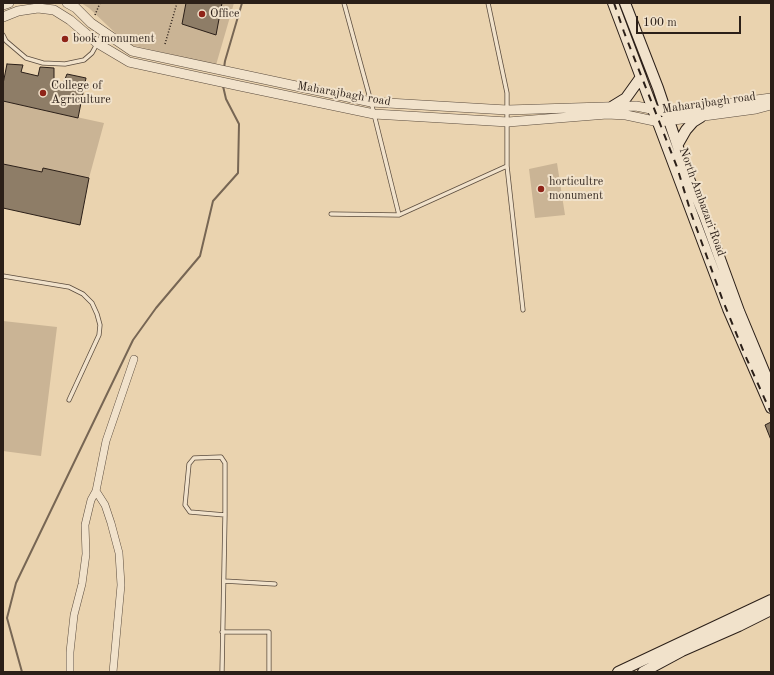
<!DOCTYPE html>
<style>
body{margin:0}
#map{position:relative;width:774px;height:675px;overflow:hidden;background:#ead3af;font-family:"Old Standard TT",serif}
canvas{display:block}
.frame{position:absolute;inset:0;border:4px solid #2b1f18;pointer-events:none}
.scale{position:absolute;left:636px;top:16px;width:105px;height:18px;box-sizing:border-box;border:2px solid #2b1f18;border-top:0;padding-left:5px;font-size:12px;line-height:14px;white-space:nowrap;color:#2b1f18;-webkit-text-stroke:3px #f1e2cb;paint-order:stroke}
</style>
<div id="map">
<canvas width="774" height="675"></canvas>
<div class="frame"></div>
<div class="scale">100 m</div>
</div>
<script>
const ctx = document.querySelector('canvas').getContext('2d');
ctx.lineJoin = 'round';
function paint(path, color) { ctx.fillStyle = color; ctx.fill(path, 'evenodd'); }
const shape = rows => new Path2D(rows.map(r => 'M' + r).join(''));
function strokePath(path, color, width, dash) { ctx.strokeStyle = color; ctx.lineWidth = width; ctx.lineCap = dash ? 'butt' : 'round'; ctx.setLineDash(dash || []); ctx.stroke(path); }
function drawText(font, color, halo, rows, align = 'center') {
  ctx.font = font + ' "Old Standard TT",serif'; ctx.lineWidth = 4; ctx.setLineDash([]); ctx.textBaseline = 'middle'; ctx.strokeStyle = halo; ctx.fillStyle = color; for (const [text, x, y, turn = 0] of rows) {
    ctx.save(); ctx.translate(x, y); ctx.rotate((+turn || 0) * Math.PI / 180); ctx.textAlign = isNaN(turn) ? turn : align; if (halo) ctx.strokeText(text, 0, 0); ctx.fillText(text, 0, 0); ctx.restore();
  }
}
paint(shape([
 [81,3,234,3,216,65,127,44,89,8],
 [3,101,104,123,89,178,42,172,3,164],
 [557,163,565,215,535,218,529,169],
 [3,321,57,327,41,456,3,451]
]), '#cab495');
strokePath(shape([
 [224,68,225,61,242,3],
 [22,672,7,618,16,583,133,340,156,308,200,256,213,201,238,173,239,124,226,99,223,86]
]), '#776654', 2);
const building = shape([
 [186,3,222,3,216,35,182,24,186,3],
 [7,64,23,65,21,72,38,76,40,67,54,68,54,81,63,84,67,74,86,78,78,118,3,101,3,84,7,64],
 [3,164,42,172,43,168,89,178,80,225,3,208,3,164],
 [771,422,771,440,765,425,771,422]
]);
paint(building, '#8e7d67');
strokePath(building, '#2b1f18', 1);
const service = shape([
 [344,3,371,102,399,215,507,166],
 [488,3,507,93,507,166,523,310],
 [3,35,6,41,26,58,43,63,65,64,84,60,92,53,103,33],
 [331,214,399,215],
 [3,276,69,287,83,294,92,303,97,314,100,325,99,335,69,400],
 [224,581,275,584],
 [222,632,269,632,269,672],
 [222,672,225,515,225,463,221,457,194,458,189,464,185,505,190,512,225,515]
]);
const minor = shape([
 [70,672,70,652,74,615,82,584,86,554,85,525,91,500,96,491],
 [113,672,121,585,119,553,111,523,105,505,96,491,106,441,134,359]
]);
const tertiary = shape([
 [67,3,76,8,91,23,132,51,371,102,507,110,636,106,666,112,771,98],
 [3,5,9,3],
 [3,17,18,11,38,8,54,10,70,20,97,43,129,62,240,86,374,114,508,122,607,114,626,115,659,122,756,109,771,105]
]);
const secondary = shape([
 [613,3,728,309,771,408],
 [625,3,658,88,687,174,704,215,739,311,771,388],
 [613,106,626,98,641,77],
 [678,144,686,130,693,122,701,117],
 [618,672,771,600],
 [643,672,682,651,739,626,771,610]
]);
strokePath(service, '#5b4c3e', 5);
strokePath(minor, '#5b4c3e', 8);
strokePath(tertiary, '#5b4c3e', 10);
strokePath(secondary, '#2b1f18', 12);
strokePath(shape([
 [95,15,100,3],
 [165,44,177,3]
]), '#2b1f18', 1.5, [1, 2]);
strokePath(service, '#f1e2cb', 3.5);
strokePath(minor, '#f1e2cb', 7);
strokePath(tertiary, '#f1e2cb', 9);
strokePath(secondary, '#f1e2cb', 10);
strokePath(shape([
 [614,3,624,32,677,167,691,213,723,301,745,355,771,413]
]), '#2b1f18', 2, [7, 7]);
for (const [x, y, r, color] of [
 [202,14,4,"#8f2418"],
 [65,39,4,"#8f2418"],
 [43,93,4,"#8f2418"],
 [541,189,4,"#8f2418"]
]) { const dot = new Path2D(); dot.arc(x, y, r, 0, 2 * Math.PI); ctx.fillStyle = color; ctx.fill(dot); strokePath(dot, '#f1e2cb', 1.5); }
drawText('12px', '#2b1f18', '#f1e2cb', [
 ["Office",210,14],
 ["book monument",73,39],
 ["College of",51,86],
 ["Agriculture",51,100],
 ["horticultre",549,182],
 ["monument",549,196]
], 'left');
drawText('12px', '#2b1f18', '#f1e2cb', [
 ["Maharajbagh road",344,94,10],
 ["Maharajbagh road",709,103,-8],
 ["North Ambazari Road",702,202,70]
]);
</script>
